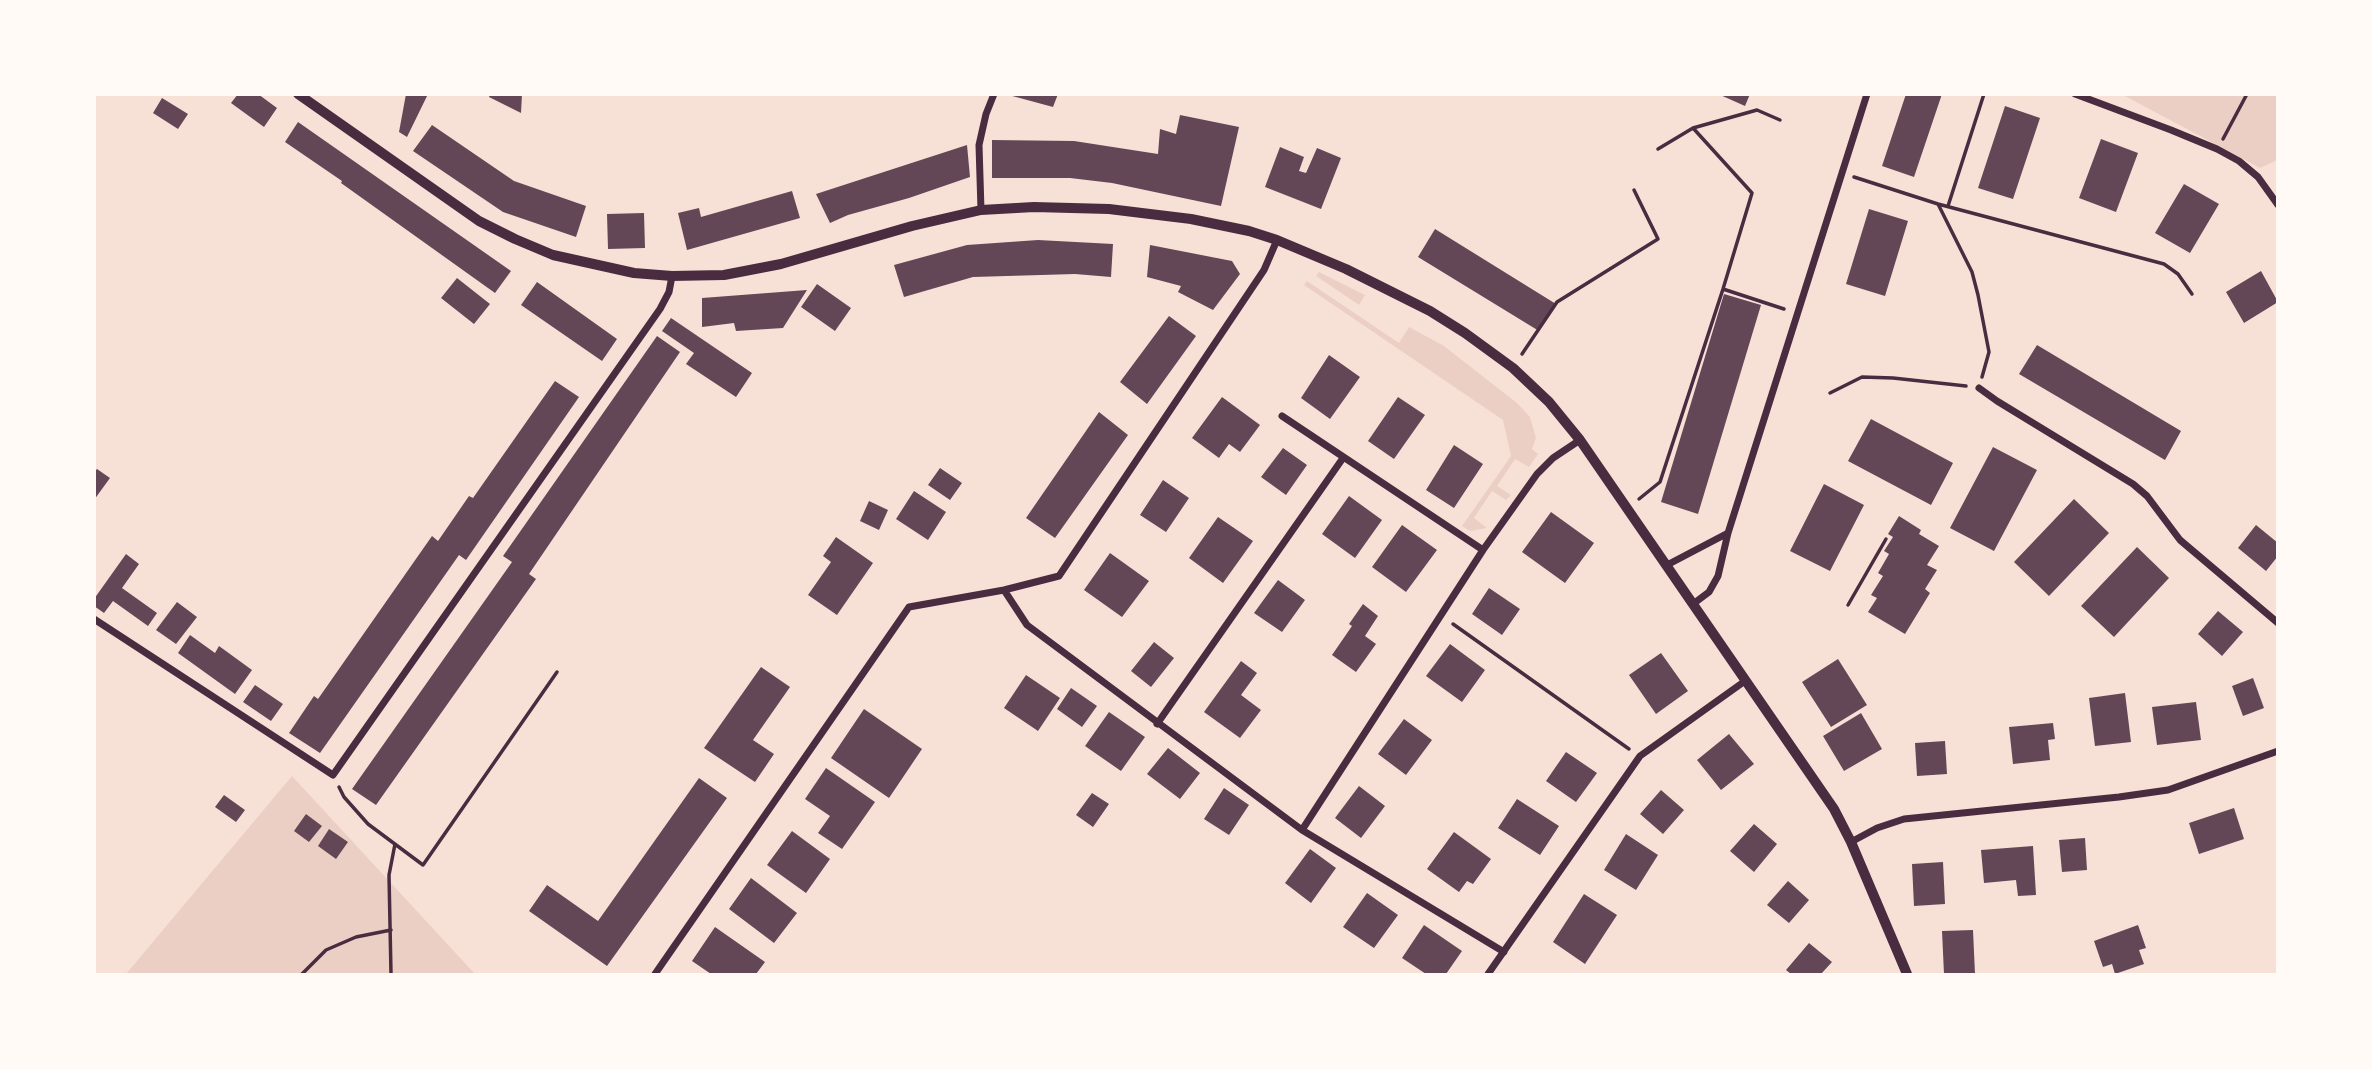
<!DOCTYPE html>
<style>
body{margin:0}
#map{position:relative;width:2372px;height:1069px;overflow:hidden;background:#f7e1d7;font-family:"Nunito Sans",sans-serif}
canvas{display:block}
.frame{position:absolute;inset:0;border:96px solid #fffaf5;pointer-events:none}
</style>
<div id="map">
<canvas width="2372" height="1069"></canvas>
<div class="frame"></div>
</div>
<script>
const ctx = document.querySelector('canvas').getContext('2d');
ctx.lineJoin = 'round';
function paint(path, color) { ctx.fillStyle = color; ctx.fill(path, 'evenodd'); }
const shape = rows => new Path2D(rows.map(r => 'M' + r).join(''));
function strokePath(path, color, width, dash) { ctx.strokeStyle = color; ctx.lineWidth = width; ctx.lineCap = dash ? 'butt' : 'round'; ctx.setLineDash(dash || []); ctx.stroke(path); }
paint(shape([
 [2123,95,2277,95,2277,160,2260,168],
 [1319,272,1365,295,1359,305,1316,276],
 [1307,281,1399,343,1409,327,1444,346,1517,403,1530,417,1536,438,1532,449,1538,454,1529,467,1515,459,1497,486,1511,495,1506,500,1492,491,1474,518,1487,528,1470,531,1462,526,1511,456,1503,420,1304,285],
 [292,776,475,974,126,974]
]), '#ebcfc5');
paint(shape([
 [238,94,258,94,277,108,264,127,231,103],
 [406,94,428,94,407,137,399,132],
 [490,94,522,94,521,113,489,97],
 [1005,94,1058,94,1053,107],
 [1718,94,1750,94,1745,106],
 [1906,94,1942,94,1914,177,1882,166],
 [162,98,188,114,178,129,153,113],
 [2005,106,2040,118,2013,199,1978,188],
 [1180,115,1239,127,1221,206,1112,183,1070,178,992,178,992,140,1074,141,1158,154,1160,129,1176,134],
 [298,122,511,271,495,293,341,183,342,181,285,142],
 [432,125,514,181,586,206,576,237,503,212,413,151],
 [2101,139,2138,153,2116,212,2079,198],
 [967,145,970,177,909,198,848,215,830,223,816,194],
 [1280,147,1304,157,1299,171,1306,173,1317,148,1341,158,1321,209,1265,187],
 [2184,184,2219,204,2190,253,2155,233],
 [792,191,800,218,687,250,678,213,699,208,701,217],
 [1869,209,1908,221,1885,296,1846,284],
 [644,213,645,248,608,249,607,214],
 [1435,229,1556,304,1539,331,1418,257],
 [1038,240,1113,244,1111,277,1075,274,973,277,904,297,894,265,967,245],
 [1150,245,1232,261,1240,274,1213,310,1178,292,1181,286,1147,277],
 [2261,271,2278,302,2244,323,2226,292],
 [457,278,490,304,474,324,441,298],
 [537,282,617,339,602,361,521,305],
 [817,284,851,308,835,331,801,307],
 [807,290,783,328,736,331,734,323,702,327,702,298],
 [1724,294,1761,305,1698,514,1661,502],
 [1169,316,1196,336,1147,404,1120,382],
 [671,318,752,373,736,397,686,364,694,353,662,331],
 [657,336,680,352,529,574,536,579,376,805,352,789,512,562,503,556],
 [2037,345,2181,431,2165,460,2019,374],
 [1329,355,1360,377,1330,419,1301,398],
 [555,381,579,397,466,560,459,555,320,753,289,733,314,696,318,699,432,536,438,541,469,496,473,498],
 [1222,397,1260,425,1240,452,1229,444,1219,458,1192,438],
 [1398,397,1425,415,1394,459,1368,441],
 [1099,412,1128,435,1055,538,1026,518],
 [1871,419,1953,463,1931,505,1848,461],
 [1454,445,1483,464,1454,508,1426,490],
 [1993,447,2037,470,1994,551,1950,528],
 [1283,448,1307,465,1286,495,1261,477],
 [940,468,962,483,950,500,928,485],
 [97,469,110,478,94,500,94,472],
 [1163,480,1189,498,1166,532,1140,515],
 [1824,484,1864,505,1830,571,1790,551],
 [914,491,946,512,928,540,896,519],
 [1349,496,1382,520,1355,558,1322,534],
 [2074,499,2109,533,2049,596,2014,562],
 [869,501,888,510,879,530,860,521],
 [1551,512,1594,543,1565,583,1522,552],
 [1899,516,1921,530,1919,534,1939,546,1927,565,1937,570,1925,589,1930,593,1905,634,1868,612,1877,598,1871,595,1883,576,1878,573,1889,554,1884,551,1893,537,1888,534],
 [1218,517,1253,541,1223,583,1189,558],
 [1402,525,1437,550,1406,592,1372,567],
 [2256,525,2278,543,2278,556,2266,571,2238,548],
 [836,537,873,563,837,615,808,595,831,562,823,556],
 [2137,547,2169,578,2114,637,2081,606],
 [1110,553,1149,581,1122,617,1084,590],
 [126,554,139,564,122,588,157,613,148,626,113,601,104,613,94,606,94,599],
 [1278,580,1305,600,1282,632,1254,613],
 [1489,588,1520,609,1502,635,1472,614],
 [177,602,197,617,176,644,156,630],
 [1363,604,1378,616,1365,636,1376,644,1356,672,1332,655,1352,626,1349,624],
 [2218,611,2243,632,2222,656,2198,634],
 [190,635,215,653,219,646,252,670,235,694,178,653],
 [1154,642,1174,658,1151,687,1131,671],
 [1450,644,1485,670,1462,702,1426,676],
 [1661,653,1688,691,1656,714,1629,675],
 [1838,659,1867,705,1831,727,1802,682],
 [1241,661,1257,673,1241,695,1261,710,1240,738,1204,712],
 [761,667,790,687,753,740,774,754,755,782,704,748],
 [1026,675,1060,698,1038,731,1004,708],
 [2253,678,2264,708,2243,716,2232,686],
 [255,685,283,704,271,721,243,702],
 [1071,688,1097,706,1082,727,1057,709],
 [2125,693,2131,742,2095,746,2089,698],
 [2196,702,2201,740,2157,745,2152,707],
 [864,709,922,749,889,798,831,758],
 [1109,712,1145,737,1121,771,1085,746],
 [1861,713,1882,749,1844,771,1823,736],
 [1404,719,1432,740,1406,775,1378,754],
 [2053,723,2055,739,2048,740,2050,760,2013,764,2009,727],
 [1729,734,1754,764,1721,790,1697,760],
 [1945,741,1947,774,1917,776,1915,743],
 [1168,748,1200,773,1180,799,1147,774],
 [1566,752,1597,773,1576,802,1546,781],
 [826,768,875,802,842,849,818,833,830,816,805,799],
 [699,778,727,798,607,966,529,911,547,885,598,921],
 [1359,786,1385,806,1361,838,1335,818],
 [1224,788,1249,805,1229,835,1204,819],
 [1661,790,1684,810,1663,834,1640,814],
 [1092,793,1109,804,1093,827,1076,815],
 [224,795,245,810,236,822,215,807],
 [1517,799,1559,826,1540,855,1498,828],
 [2234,808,2244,839,2199,854,2189,823],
 [306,814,322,826,309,842,294,831],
 [1754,824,1777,844,1754,872,1730,851],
 [329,829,348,842,336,859,318,846],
 [792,831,830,859,806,893,767,865],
 [1454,832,1491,859,1473,884,1467,881,1459,892,1427,869],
 [1626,834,1658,855,1636,890,1604,870],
 [2085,838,2087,870,2062,872,2059,840],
 [2033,846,2036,895,2018,896,2016,880,1984,883,1981,850],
 [1310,849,1336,868,1311,903,1285,883],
 [1943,862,1945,904,1914,906,1912,864],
 [751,878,797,913,774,943,729,909],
 [1788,881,1809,900,1789,923,1767,905],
 [1367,893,1398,915,1374,948,1343,927],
 [1584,894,1617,915,1585,964,1553,942],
 [1424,925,1462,951,1446,974,1426,974,1402,958],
 [2138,925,2146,948,2139,950,2144,964,2115,974,2112,964,2103,967,2094,941],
 [715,927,765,962,756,974,711,974,692,961],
 [1973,930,1975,974,1944,974,1942,931],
 [1809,943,1832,962,1821,974,1791,974,1786,970]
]), '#644757');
strokePath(shape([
 [2223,139,2247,94],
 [1658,149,1693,128,1757,110,1780,120],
 [1854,177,1938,204,2164,264,2178,274,2192,294],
 [1938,204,1972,272,1978,295,1989,352,1982,377],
 [1948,206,1984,94],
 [1723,289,1784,309],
 [1522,354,1557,302,1658,239,1634,190],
 [1830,393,1862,377,1893,378,1966,386],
 [1639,499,1660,482,1723,289,1752,193,1693,128],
 [1848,605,1886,539],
 [1453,624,1629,749],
 [339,787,344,797,368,824,423,865,557,672],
 [302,974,326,950,356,937,391,930],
 [391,974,389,875,395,844]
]), '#4a2c40', 3.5);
strokePath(shape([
 [2075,94,2171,130,2217,149,2239,161,2258,177,2278,205],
 [981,210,979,145,986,114,994,94],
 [1979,388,1997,401,2133,484,2147,496,2180,540,2278,623],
 [1282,416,1483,550],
 [1667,565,1728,533],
 [1004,590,1027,625,1302,830,1504,952],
 [1693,604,1709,592,1718,576,1728,533,1867,94],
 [94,619,333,775,660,309,669,292,672,276],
 [1157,724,1343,458],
 [1302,830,1483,550,1537,474,1553,458,1580,440],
 [1851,842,1877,828,1904,819,2119,797,2168,790,2278,751],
 [655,974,909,607,1004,590,1059,576,1264,270,1277,240],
 [1488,974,1640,756,1745,681]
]), '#4a2c40', 7);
strokePath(shape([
 [298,94,479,221,515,239,553,255,634,273,672,276,724,275,781,264,912,226,981,210,1034,207,1109,209,1191,219,1249,231,1277,240,1346,269,1430,311,1465,333,1513,368,1549,402,1580,440,1834,809,1851,842,1907,974]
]), '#4a2c40', 10);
</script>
